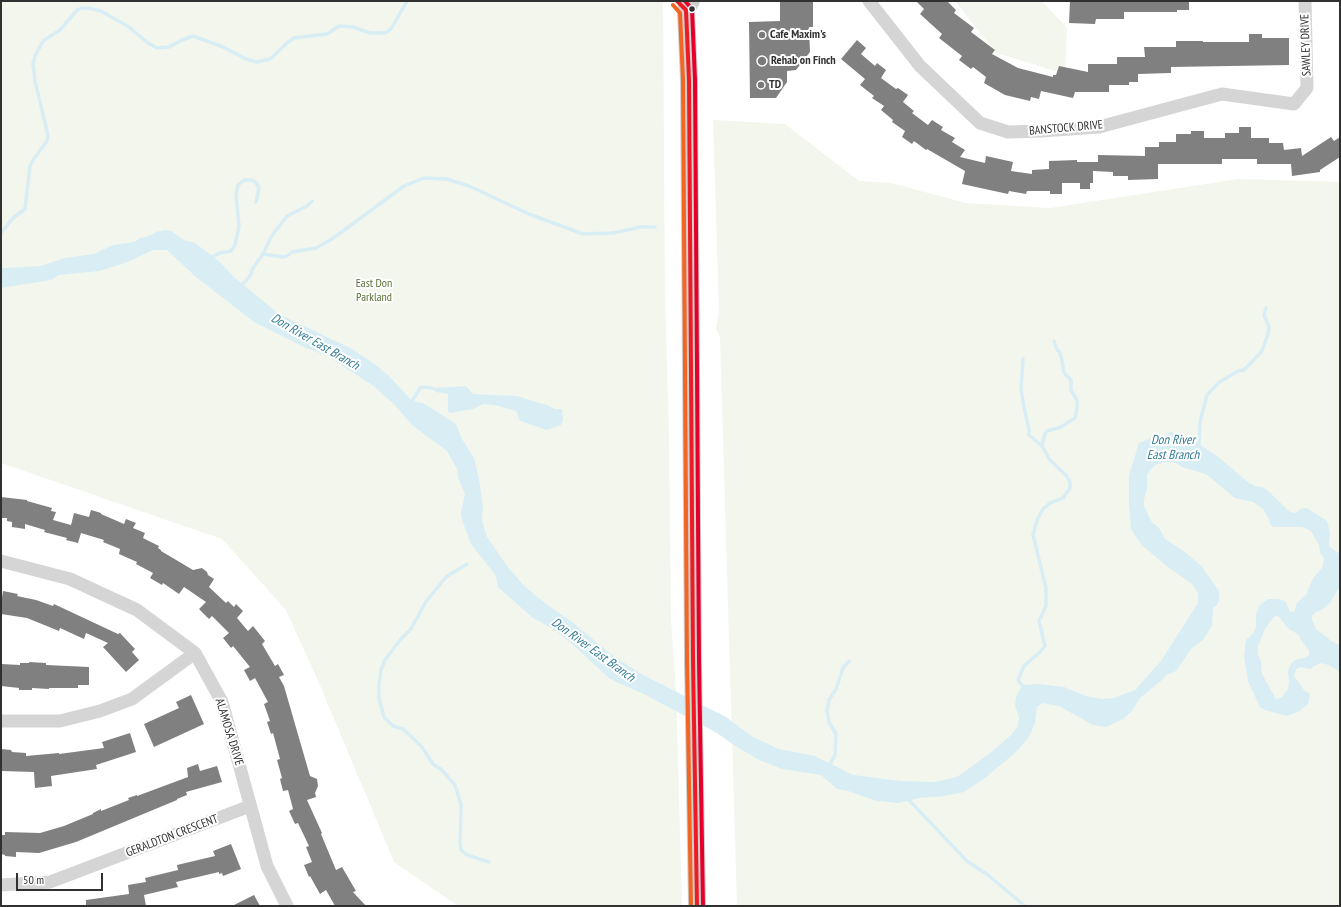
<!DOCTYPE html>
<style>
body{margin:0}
#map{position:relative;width:1341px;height:907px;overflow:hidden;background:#fff;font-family:"PT Sans Narrow",sans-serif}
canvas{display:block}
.frame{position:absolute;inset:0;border:2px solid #313131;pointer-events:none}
.scale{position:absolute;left:16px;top:873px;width:87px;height:18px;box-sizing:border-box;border:2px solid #313131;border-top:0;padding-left:5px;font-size:12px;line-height:14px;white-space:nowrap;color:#313131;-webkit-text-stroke:3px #fff;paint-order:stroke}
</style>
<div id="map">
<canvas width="1341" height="907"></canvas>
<div class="frame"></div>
<div class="scale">50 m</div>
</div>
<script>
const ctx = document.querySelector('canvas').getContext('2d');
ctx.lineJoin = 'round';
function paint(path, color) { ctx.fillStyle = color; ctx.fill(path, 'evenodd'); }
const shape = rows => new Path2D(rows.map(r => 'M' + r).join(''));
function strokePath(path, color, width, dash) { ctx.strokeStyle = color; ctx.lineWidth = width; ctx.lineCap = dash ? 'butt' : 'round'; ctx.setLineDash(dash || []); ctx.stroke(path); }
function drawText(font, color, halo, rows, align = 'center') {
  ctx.font = font + ' "PT Sans Narrow",sans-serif'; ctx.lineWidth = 4; ctx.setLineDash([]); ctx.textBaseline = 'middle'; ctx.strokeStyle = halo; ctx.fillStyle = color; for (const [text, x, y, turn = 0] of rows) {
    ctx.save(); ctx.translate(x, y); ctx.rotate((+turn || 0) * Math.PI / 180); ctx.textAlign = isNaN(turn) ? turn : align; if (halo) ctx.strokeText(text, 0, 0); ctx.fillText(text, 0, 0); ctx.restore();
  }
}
paint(shape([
 [1,1,663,1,665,297,669,432,671,619,676,690,682,906,454,906,455,904,394,862,322,690,286,610,222,539,1,463],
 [955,1,1042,1,1067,28,1065,74,996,53],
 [713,120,785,124,859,181,891,183,966,203,1050,208,1238,179,1340,182,1340,906,737,906,720,338,716,328,719,312]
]), '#f3f6ed');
paint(shape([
 [165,230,171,231,184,240,195,243,220,262,234,277,279,314,352,349,373,363,388,375,402,390,412,401,423,403,456,424,462,439,474,458,479,479,483,507,482,520,487,537,507,566,525,587,549,606,572,622,612,655,643,675,726,717,753,737,779,749,815,756,853,775,901,781,935,782,957,777,989,754,1011,735,1018,726,1019,717,1015,706,1016,697,1022,685,1039,684,1064,687,1086,696,1101,699,1114,698,1135,690,1161,661,1198,603,1198,593,1192,584,1168,567,1143,546,1135,536,1131,529,1129,503,1129,475,1139,443,1157,436,1165,435,1171,432,1186,436,1199,444,1217,456,1249,483,1255,486,1262,487,1267,490,1290,512,1296,513,1302,508,1307,508,1327,521,1330,532,1329,545,1331,548,1340,554,1340,586,1330,603,1323,609,1316,612,1312,616,1312,620,1316,629,1330,640,1340,646,1340,672,1329,665,1320,663,1310,669,1301,667,1296,669,1294,676,1304,690,1310,694,1310,696,1308,704,1298,712,1287,716,1265,710,1260,707,1248,681,1244,657,1246,640,1253,633,1256,627,1256,615,1259,606,1268,599,1278,599,1285,601,1290,611,1294,612,1297,603,1306,595,1313,578,1322,568,1324,559,1320,552,1319,545,1311,531,1302,527,1273,527,1270,524,1269,519,1263,509,1253,502,1235,498,1206,474,1182,467,1174,462,1165,462,1155,465,1147,474,1147,490,1144,499,1144,506,1151,521,1159,528,1165,539,1185,552,1202,567,1219,591,1219,600,1217,605,1213,608,1212,625,1204,639,1191,649,1176,671,1166,675,1163,679,1140,698,1132,711,1123,719,1106,727,1093,725,1059,706,1042,703,1037,707,1035,723,1029,737,1016,752,985,778,964,792,945,796,919,798,898,803,877,801,848,791,837,789,821,775,782,769,757,759,731,743,717,733,644,694,616,682,609,678,572,644,555,630,533,618,498,587,496,576,471,544,462,520,461,512,465,494,458,478,457,469,447,451,412,425,394,404,372,385,326,355,306,348,254,322,196,277,167,250,153,250,125,263,99,271,59,275,51,280,1,288,1,268,41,266,65,258,94,254,113,245,134,242,140,238,149,236,156,232],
 [1276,616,1279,617,1289,629,1299,635,1301,640,1309,651,1309,655,1306,657,1295,660,1291,664,1288,671,1289,681,1288,689,1281,698,1276,699,1262,674,1261,662,1258,654,1258,646,1265,629,1273,618],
 [466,386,473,394,516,396,547,405,555,409,562,409,563,420,561,425,547,430,520,421,516,411,495,405,483,404,473,409,451,413,448,411,448,394,436,392,432,388]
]), '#d8eef4');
strokePath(shape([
 [1,233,13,218,25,209,30,166,33,160,47,141,48,135,35,81,33,64,35,56,43,41,60,30,77,10,82,8,88,8,101,11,129,27,148,43,157,48,169,47,182,40,193,36,223,47,246,59,257,62,270,59,287,43,294,38,327,34,339,26,353,27,370,33,385,33,391,29,407,1],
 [263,254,283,257,287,256,292,252,316,248,332,239,404,186,424,178,447,179,469,186,529,214,583,234,613,233,641,227,655,227],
 [208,259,220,253,231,251,235,245,239,227,236,194,238,185,244,180,252,180,256,183,259,188,256,202],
 [239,288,250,276,253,268,263,254,271,237,287,216,307,206,312,201],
 [1023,359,1021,389,1024,407,1029,430,1029,435,1042,446,1050,460,1066,475,1070,482,1070,488,1063,498,1050,503,1043,509,1037,520,1033,535,1046,588,1046,606,1039,621,1045,646,1040,652,1024,666,1018,680,1024,688],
 [410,404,421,387,432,388],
 [1042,446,1045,433,1047,431,1059,428,1075,418,1077,408,1077,400,1071,390,1071,380,1064,373,1062,360,1059,351,1057,350,1054,341],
 [1197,446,1199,444,1200,422,1207,395,1218,383,1238,371,1244,370,1262,351,1268,334,1269,327,1264,315,1266,308],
 [467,564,446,577,425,603,411,629,400,640,385,660,381,670,379,685,379,698,384,717,393,726,403,729,415,740,422,747,433,764,442,770,455,785,461,805,460,844,461,850,467,855,489,862],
 [829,767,835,755,836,734,829,722,827,711,829,700,836,689,843,668,849,661],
 [907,798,967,861,988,875,1025,906]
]), '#d8eef4', 3.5);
paint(shape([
 [780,1,813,1,813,27,809,27,810,52,796,70,787,71,787,82,776,98,750,98,749,22,780,21],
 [916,1,947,1,956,10,954,13,974,28,971,32,995,50,992,54,1018,68,1053,77,1053,75,1056,75,1059,66,1088,72,1088,64,1117,64,1117,57,1145,57,1144,47,1176,47,1176,41,1203,41,1203,42,1249,42,1249,34,1262,34,1262,38,1289,38,1289,65,1171,67,1171,73,1138,74,1138,82,1129,82,1129,85,1109,85,1109,92,1075,92,1073,98,1041,91,1039,99,1031,97,1030,101,1005,95,984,83,986,77,973,67,971,69,959,60,962,56,939,38,942,34,920,14,924,9],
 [1070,1,1189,1,1189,10,1177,10,1177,12,1124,12,1124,19,1096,19,1095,24,1069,23],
 [857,40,866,48,861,54,875,66,877,63,886,70,881,78,896,89,898,88,908,95,903,102,914,111,912,113,928,125,932,120,943,127,941,130,955,138,952,142,965,150,960,157,985,163,986,156,1013,162,1011,171,1032,174,1032,170,1049,169,1049,161,1077,160,1077,162,1098,162,1098,155,1145,156,1145,147,1159,147,1159,142,1176,142,1176,134,1191,134,1191,131,1204,131,1204,138,1225,138,1225,133,1239,133,1239,127,1251,127,1251,138,1269,138,1269,143,1283,143,1284,150,1301,148,1302,156,1331,137,1334,141,1340,137,1340,157,1320,170,1320,172,1292,176,1291,164,1257,164,1257,159,1222,159,1222,164,1158,164,1158,179,1128,180,1128,176,1113,176,1113,172,1093,171,1093,183,1090,183,1090,189,1080,189,1080,183,1062,183,1062,194,1050,194,1050,191,1027,191,1026,194,1009,191,1008,194,962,184,965,171,927,149,926,150,914,141,912,144,902,137,905,131,892,122,893,120,881,110,884,106,872,98,874,96,860,85,865,79,841,59],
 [1,497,27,500,27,501,52,508,51,511,56,512,53,520,71,525,74,513,89,517,91,510,101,513,101,514,124,524,126,519,136,523,133,528,145,533,143,538,159,546,158,548,161,550,161,551,193,570,202,568,207,572,208,575,214,579,209,587,226,603,228,601,234,607,236,604,243,611,237,618,248,631,253,626,265,641,262,644,275,666,278,664,284,675,279,677,284,686,310,776,317,779,318,786,315,793,316,797,307,800,322,833,321,834,336,870,342,867,356,891,353,892,366,906,335,906,326,890,320,894,310,876,309,877,304,865,312,862,306,847,309,846,298,823,295,824,289,811,293,809,288,790,283,791,280,779,282,778,277,760,280,759,273,733,271,734,267,722,270,721,264,704,268,702,255,678,250,681,244,670,250,667,233,646,231,648,223,638,229,633,212,616,209,619,199,609,206,602,184,587,179,594,163,583,162,585,150,578,153,573,136,564,137,562,119,554,120,549,103,542,104,540,81,533,78,543,66,540,67,538,44,532,45,530,25,524,25,529,12,527,12,522,7,521,7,518,1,518],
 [3,591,18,594,17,596,36,600,53,606,54,604,118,634,120,633,135,649,132,652,139,660,126,672,103,647,108,643,86,633,84,639,60,628,59,631,27,618,1,614,1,604],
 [29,662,46,663,46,665,89,667,89,685,78,685,78,688,49,688,49,689,32,688,32,690,19,690,19,688,1,686,1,664,20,665,20,663,29,663],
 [191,695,204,724,154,747,144,724,179,708,176,702],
 [130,733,136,752,96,765,97,769,51,776,52,786,35,788,34,772,1,771,1,749,11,750,12,752,26,753,26,756,59,753,59,754,104,748,102,742],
 [198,764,200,771,217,766,222,782,186,792,187,795,177,799,177,800,76,842,39,853,16,852,16,857,5,856,5,855,1,854,1,835,5,835,5,832,40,833,64,826,93,814,93,813,101,809,101,811,129,800,128,798,137,795,137,796,188,777,187,768],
 [231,844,241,869,223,876,222,873,219,874,219,872,176,882,178,887,144,895,146,906,86,906,86,900,129,894,128,885,146,882,145,878,178,870,177,865,215,856,213,851],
 [254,895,260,906,232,906]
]), '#808080');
strokePath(shape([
 [869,1,920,66,980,123,1008,132,1041,131,1099,127,1222,94,1294,104,1307,88,1305,1],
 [1,561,70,579,137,610,195,653,222,702,267,866,287,906],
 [1,721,60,721,100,711,132,699,195,653],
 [1,885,50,882,250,806]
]), '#d5d5d5', 13);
strokePath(shape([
 [691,1,686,10,689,80,693,661,697,906]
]), '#cfcfcf', 18);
strokePath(shape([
 [677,1,686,10,689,80,693,661,697,906]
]), '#ed1c24', 4);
strokePath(shape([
 [673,5,680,13,683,80,687,661,691,906]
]), '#f26522', 4);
strokePath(shape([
 [685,1,692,9,695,80,699,661,703,906]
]), '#e4002b', 4);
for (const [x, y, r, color] of [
 [692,9,3.5,"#313131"],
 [762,35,4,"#797979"],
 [762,61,5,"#797979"],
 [761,85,4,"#797979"]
]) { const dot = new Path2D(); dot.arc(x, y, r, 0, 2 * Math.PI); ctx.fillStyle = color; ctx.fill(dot); strokePath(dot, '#fff', 1.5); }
drawText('bold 12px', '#313131', '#fff', [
 ["Cafe Maxim's",770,35],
 ["Rehab on Finch",771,61],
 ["TD",769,85]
], 'left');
drawText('12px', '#313131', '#fff', [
 ["SAWLEY DRIVE",1306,45,-92],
 ["BANSTOCK DRIVE",1066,128,-5],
 ["ALAMOSA DRIVE",229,732,73],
 ["GERALDTON CRESCENT",172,836,-21]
]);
drawText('12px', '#5b7239', '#fff', [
 ["East Don",374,284],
 ["Parkland",374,298]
]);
drawText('italic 13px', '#337c95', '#fff', [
 ["Don River East Branch",315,342,30],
 ["Don River",1173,440],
 ["East Branch",1173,455],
 ["Don River East Branch",593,650,36]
]);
</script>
